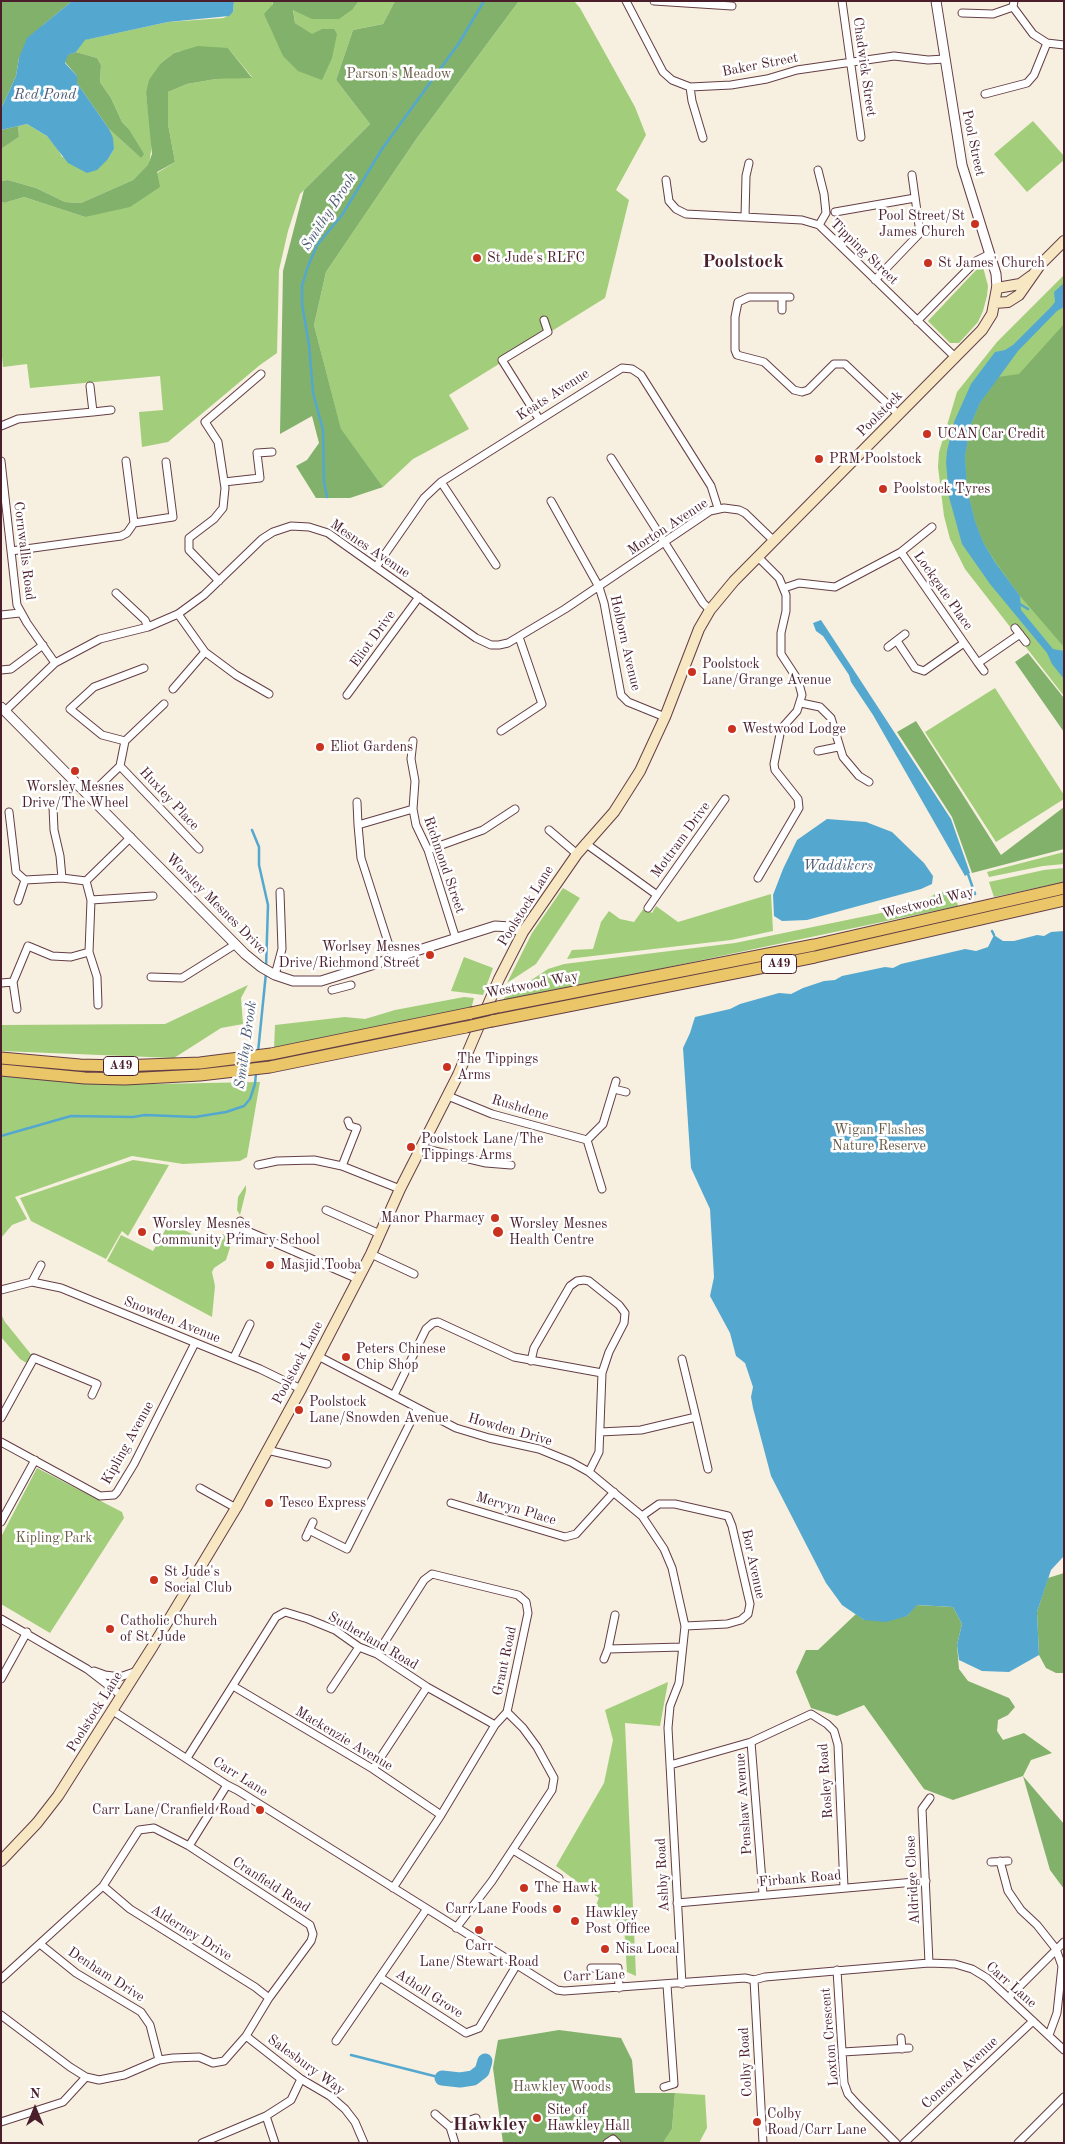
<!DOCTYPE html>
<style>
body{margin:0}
#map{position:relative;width:1065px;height:2144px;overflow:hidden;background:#f7efdf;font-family:"Old Standard TT",serif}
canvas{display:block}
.frame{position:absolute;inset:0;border:2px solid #4a1f2b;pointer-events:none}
.north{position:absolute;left:10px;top:2084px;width:50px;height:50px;-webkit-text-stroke:4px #fff;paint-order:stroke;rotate:0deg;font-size:14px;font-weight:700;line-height:20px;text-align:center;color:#4a1f2b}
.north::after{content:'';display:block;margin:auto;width:18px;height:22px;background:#4a1f2b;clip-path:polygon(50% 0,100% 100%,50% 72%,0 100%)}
</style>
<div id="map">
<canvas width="1065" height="2144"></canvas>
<div class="frame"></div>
<div class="north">N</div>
</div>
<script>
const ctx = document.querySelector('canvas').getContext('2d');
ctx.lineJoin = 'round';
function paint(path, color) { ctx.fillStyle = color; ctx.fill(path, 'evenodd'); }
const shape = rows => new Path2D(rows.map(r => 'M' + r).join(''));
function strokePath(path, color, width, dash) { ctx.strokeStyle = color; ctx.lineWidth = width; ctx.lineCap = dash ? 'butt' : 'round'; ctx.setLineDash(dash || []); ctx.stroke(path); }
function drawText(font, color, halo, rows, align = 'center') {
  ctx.font = font + ' "Old Standard TT",serif'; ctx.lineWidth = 5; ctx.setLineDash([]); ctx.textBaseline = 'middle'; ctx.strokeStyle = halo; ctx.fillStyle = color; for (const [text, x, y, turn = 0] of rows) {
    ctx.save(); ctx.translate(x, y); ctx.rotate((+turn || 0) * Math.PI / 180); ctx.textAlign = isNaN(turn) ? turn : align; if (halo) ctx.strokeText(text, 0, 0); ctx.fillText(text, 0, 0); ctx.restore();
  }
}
paint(shape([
 [234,1,272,1,283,56,322,29,312,35,295,23,293,9,353,9,359,1,395,1,383,24,353,30,336,80,370,124,300,194,288,231,279,270,277,353,260,365,168,442,142,447,139,412,163,410,160,376,30,388,27,364,3,367,1,345,1,201,4,203,24,197,85,217,175,162,168,124,168,92,187,84,216,79,252,77,228,48,180,51,174,53,161,63,146,93,152,144,149,165,133,180,81,203,65,202,36,188,8,180,1,181,1,149,19,137,18,126,27,124,47,136,58,149,62,157,108,159,114,149,109,129,140,157,128,128,122,122,111,98,100,82,101,65,97,58,76,52,84,40,168,22,224,18,233,12],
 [519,1,574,1,580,8,635,107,646,135,616,190,629,200,605,298,449,395,469,429,413,459,383,487,341,430,314,325,326,272,417,138],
 [1033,121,1064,156,1064,160,1027,192,994,154],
 [983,267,988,286,987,296,983,311,978,322,959,343,950,343,928,321,978,268],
 [1064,275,1064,696,965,569,950,539,944,516,938,467,939,452,957,392,997,342],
 [995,688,1064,795,1064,799,996,842,925,732],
 [1064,852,1064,864,1043,866,989,877,987,872],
 [1064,868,1064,882,994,897,989,882,1044,870],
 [563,888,580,898,536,964,507,983,532,933],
 [954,890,958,906,503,1002,504,998,548,969,564,964,735,943,915,906,937,893],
 [771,894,773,931,731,940,567,959,572,950,593,949,601,922,609,911,620,919,634,922,644,908,652,913,656,906,678,922],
 [464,957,493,968,483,995,451,991],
 [248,985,241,998,243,1024,221,1028,174,1058,1,1051,1,1025,165,1024],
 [464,997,474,998,471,1009,274,1049,275,1025,345,1017,365,1019,395,1010],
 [1,1073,152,1084,260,1082,247,1157,240,1161,183,1164,132,1156,15,1197,27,1219,12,1225,1,1238],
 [133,1160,169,1165,128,1236,122,1231,106,1259,31,1221,20,1198],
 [246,1185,246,1191,240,1215,237,1210,238,1197],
 [170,1222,215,1247,223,1234,233,1238,226,1260,214,1268,212,1272,215,1286,212,1317,107,1261,121,1235,153,1251],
 [1,1314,5,1322,34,1358,30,1365,20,1359,1,1337],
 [37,1468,122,1512,124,1518,50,1633,1,1604,1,1537],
 [668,1682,660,1726,625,1723,636,1976,627,1972,624,1926,596,1905,599,1898,556,1866,604,1783,613,1740,605,1710],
 [675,2093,705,2095,707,2128,699,2143,663,2143,672,2129]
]), '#a2ce7b');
paint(shape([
 [1,1,72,1,43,25,19,58,16,76,1,109],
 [272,1,359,1,353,9,339,19,312,19,293,10,295,23,312,34,322,29,334,29,337,34,332,58,322,80,298,71,283,56,264,14,273,4],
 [395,1,519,1,417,138,326,272,314,325,341,429,383,487,350,498,316,498,296,466,307,460,319,443,312,416,280,434,283,271,304,190,370,124,336,80,353,30,383,24],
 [198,46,228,48,252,78,216,79,187,84,168,92,168,124,175,162,157,172,160,187,130,207,85,217,24,197,4,203,1,201,1,181,8,180,36,188,65,202,81,203,133,180,148,165,152,154,146,93,149,80,161,63,174,53],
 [76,52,97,58,101,65,100,82,111,98,122,122,128,128,144,154,141,158,109,129,77,83,77,76,65,62,67,55],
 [18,126,19,137,1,149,1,130],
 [1064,324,1064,647,1020,596,995,561,983,542,975,521,967,489,965,456,971,424,980,403,998,377,1019,374],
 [1028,653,1064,698,1064,732,1015,662],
 [916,721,1001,855,1064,807,1064,849,972,873,952,817,897,732],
 [1064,1573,1064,1673,1056,1673,1046,1668,1039,1655,1037,1612,1048,1578],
 [916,1605,953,1607,962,1624,957,1645,959,1669,968,1681,1009,1698,1015,1707,1008,1715,998,1720,997,1731,1003,1740,1024,1733,1052,1753,1031,1760,1023,1776,1064,1824,1064,1889,1050,1870,1023,1776,953,1800,924,1789,864,1705,837,1716,811,1708,796,1672,806,1650,818,1650,856,1614,864,1620,907,1616],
 [559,2030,621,2038,632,2060,635,2093,675,2093,672,2129,663,2143,503,2143,493,2068,498,2040]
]), '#81b16b');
paint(shape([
 [72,1,234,1,233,12,229,16,168,22,85,40,76,52,68,55,65,63,77,76,77,83,109,129,113,138,114,149,108,159,97,170,87,173,68,163,47,136,27,124,1,130,1,109,16,76,19,58,27,38],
 [1064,283,1064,307,1057,311,1018,351,980,403,971,424,965,456,967,489,975,521,983,542,995,562,1020,596,1021,610,1053,649,1064,651,1064,679,1052,664,1047,653,990,584,962,544,949,497,946,462,947,451,954,422,971,384,995,352,1005,350,1013,345,1051,307,1055,302,1054,292],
 [821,620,951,819,970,873,965,876,873,715,851,682,849,675,823,636,816,631,813,623],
 [827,819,866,822,892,832,924,863,933,876,932,884,921,889,807,920,782,921,774,916,773,895,783,869,797,840],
 [1064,931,1064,1556,1051,1570,1037,1612,1039,1655,1009,1672,982,1671,959,1660,957,1645,962,1624,953,1607,917,1605,907,1616,886,1622,864,1620,842,1605,826,1583,771,1476,753,1408,751,1397,753,1387,745,1363,736,1356,730,1333,710,1296,714,1277,710,1209,691,1168,683,1048,690,1033,695,1017,730,1009,740,1004,779,993,791,994,803,988,824,981,835,980,842,976,885,967,893,968,901,964,965,949,976,951,988,947,994,935,1003,941,1014,941,1037,935,1044,936,1051,932]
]), '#54a8cf');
strokePath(shape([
 [327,497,324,482,323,430,313,393,309,345,302,304,302,286,307,269,317,245,342,215,382,149,459,43,484,1],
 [1018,603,1028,609],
 [252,830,259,847,259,865,268,905,266,968],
 [968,874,975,894],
 [992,931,994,935],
 [258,1052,266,973],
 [1,1136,71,1116,133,1117,145,1115,195,1117,226,1112,244,1106,250,1099,255,1084,256,1073],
 [351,2055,442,2078]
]), '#54a8cf', 2.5);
strokePath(shape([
 [442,2078,460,2080,473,2078,482,2071,485,2061]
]), '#54a8cf', 15);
const minor = shape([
 [626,1,663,72,672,80,690,87,731,85,767,79,797,70,894,56,928,60,945,59],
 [654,1,732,6],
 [842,1,861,137],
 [1013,7,1033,34,1047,43,1064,45],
 [962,13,993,14,1013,7,1014,1],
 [690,87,692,101,703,138],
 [985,94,1027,83,1034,75,1047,43],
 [818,170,824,194,826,213,819,225],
 [666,180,669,201,676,209,686,214,802,220,819,225,955,357],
 [835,212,915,198],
 [745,217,746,176,749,163],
 [875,280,920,233,912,175],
 [790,297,749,297,738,302,735,317,735,350,737,355,764,362,794,390,802,392,808,390,834,364,845,364,898,414],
 [782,310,782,297],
 [917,321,976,261,990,254],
 [93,412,111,410],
 [539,419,502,360,548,332,544,320],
 [1,426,18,419,93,412,90,386],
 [611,458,703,603,710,610],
 [1,461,17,605,27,623,55,663],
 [224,482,260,478,257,453,272,452],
 [441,482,496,565],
 [551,501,599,587,604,603,621,695,628,702,665,717],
 [134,523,173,517,166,462],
 [11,551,121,536,127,533,134,523,126,461],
 [901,552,932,527],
 [376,567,424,498,441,482,622,368,632,369,641,375,711,486,718,508],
 [219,581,189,550,189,538,214,519,223,508,225,488,218,442,205,422,261,374],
 [784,588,799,583,835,587,901,552,978,663,1020,634],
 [116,593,145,620,148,627],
 [178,614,205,652,236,675,269,694],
 [1,615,20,613],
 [1015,628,1026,642],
 [897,641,915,668,924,671,964,643],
 [888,647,905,634],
 [978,663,984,671],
 [1,670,11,669,43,645],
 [173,689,205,652],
 [347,695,419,597],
 [801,703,820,707,831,718,843,757,859,776,869,782],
 [5,711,55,663,100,639,148,627,178,614,204,595,262,539,273,532,291,526,309,527,328,533,476,638,491,645,499,645,508,643,565,609,710,511,724,508,739,510,745,513,774,541],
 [501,731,542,704,519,637],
 [125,741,102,735,70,709,94,687,144,668],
 [413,741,411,759,415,781,413,809,416,825,428,850,456,939],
 [818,751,838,747],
 [120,766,199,849],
 [89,796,120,766,125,741,164,704],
 [357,802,358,825],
 [53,807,54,830,60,856,62,878],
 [9,812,16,872,25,880,62,878,86,881,131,837],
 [549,830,577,854],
 [585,843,657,895,725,799],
 [428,850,483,830,515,809],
 [758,878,799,808,798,799,775,770,774,764,781,729,797,711,802,695,798,680,781,654,781,633,786,611,786,595,779,578,758,557],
 [91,900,153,896],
 [18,901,25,880],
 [648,908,657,895],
 [89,952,97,977,98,1005],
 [393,958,361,858,358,825,413,809],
 [275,975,282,949,280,892],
 [151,977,182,978,236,944],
 [13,982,17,1009],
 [1,983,13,982,28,946,52,956,71,957,89,952,91,900,86,881],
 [332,990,351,985],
 [614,1089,626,1092],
 [448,1096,492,1114,587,1140,603,1124,616,1081],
 [587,1140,602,1189],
 [422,1148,486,1163,511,1165],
 [258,1165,277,1161,314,1160,342,1166,400,1189],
 [342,1166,357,1128,350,1126,348,1121],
 [326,1210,380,1234],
 [238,1227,358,1279],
 [235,1234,240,1221],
 [371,1254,414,1274],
 [32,1282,41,1265],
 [1,1290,32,1282,61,1288,260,1369,301,1389],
 [318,1356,456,1428,489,1438,539,1449,571,1462,589,1472,642,1516,664,1549,672,1568,685,1626,679,1683,670,1706,668,1728,682,1984],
 [234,1357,250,1324],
 [531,1361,534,1348,570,1286,577,1281,584,1280,589,1281,619,1305,625,1313,624,1323,609,1352,602,1373],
 [394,1395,426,1329,433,1323,438,1322,514,1357,602,1373,599,1452,589,1472],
 [696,1417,708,1469],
 [1,1418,34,1358,97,1384,92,1395],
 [600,1432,641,1430,696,1417,682,1359],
 [1,1442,100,1496,114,1495,117,1492,134,1464,195,1343],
 [267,1450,327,1464],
 [200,1488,236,1508],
 [451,1503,565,1537,576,1534,614,1492],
 [642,1516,659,1504,675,1504,728,1516,732,1526,750,1604,748,1614,741,1620,727,1624,685,1626],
 [1,1522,35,1460],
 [309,1530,347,1549,417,1409],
 [306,1537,313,1522],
 [615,1615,608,1649,682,1647],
 [1,1619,87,1669,122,1696],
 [377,1654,424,1580,432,1574,518,1595,526,1602,528,1613,507,1712,495,1725,441,1815,393,1888],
 [604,1659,608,1649],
 [94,1671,105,1675,120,1677,137,1671],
 [1,1679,27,1632],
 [233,1686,373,1769,441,1815],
 [331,1689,359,1647],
 [113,1711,227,1785,237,1790,557,1990,564,1991,745,1978,754,1980,765,1977,929,1963,955,1964,972,1969,987,1978,1064,2050],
 [751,1742,763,1894],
 [187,1758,276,1617,285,1612,308,1619,335,1630,359,1647,377,1654,427,1687,495,1725],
 [670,1765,751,1742,811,1714,827,1724,834,1731,838,1745,844,1888],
 [373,1769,427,1687],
 [189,1846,227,1785],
 [513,1850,559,1878],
 [1000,1861,1008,1891,1021,1910,1037,1925,1056,1949,1062,1966,1057,2013,1049,2035],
 [991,1862,1008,1861],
 [103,1886,130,1909,255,1987,269,1998],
 [677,1903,926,1881],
 [456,1928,492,1881,552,1790,554,1778,537,1747,523,1728,507,1712],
 [40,1944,76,1973,141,2012,150,2025,159,2060],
 [929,1963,922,1809,930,1798],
 [591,1968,618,1968,619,1988],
 [837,1970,844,2083,848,2094,858,2105,896,2143],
 [381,1978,466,2033,479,2028,516,1966],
 [1,1979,103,1886,139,1830,154,1828,189,1846,310,1925,313,1934,311,1941,269,1998,246,2036,224,2061,213,2063,199,2057,173,2058,159,2060,124,2075,99,2080,86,2077,70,2067,1,2015],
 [754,1980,763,2143],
 [1009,1997,1064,1942],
 [246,2036,301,2079,330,2096,345,2109,355,2122,364,2143],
 [901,2038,902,2049],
 [336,2041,426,1910],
 [843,2052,909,2048],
 [664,2087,674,2084,667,1985],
 [435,2114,450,2127],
 [266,2116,275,2143],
 [1,2122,63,2102,86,2077],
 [202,2143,266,2116,291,2100,301,2079],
 [455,2143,450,2127,476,2118],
 [607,2143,613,2139,617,2143],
 [904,2143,1033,2021],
 [1018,2143,1064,2097]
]);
const tertiary = shape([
 [936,1,962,165,996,274,997,288],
 [1,707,245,954,261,967,275,975,293,981,321,981,495,926,510,927,523,932]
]);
const secondary = shape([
 [995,303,1008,302,1019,295,1040,265,1064,241],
 [1,1861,37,1823,58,1796,153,1646,236,1508,301,1389,371,1254,400,1189,458,1075,499,979,523,932,577,854,614,812,640,771,665,717,699,629,710,610,734,581,982,330,992,314,997,288,1020,284,1031,276]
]);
const trunk = shape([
 [498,1007,814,945,1064,888],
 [492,1021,815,957,1064,900],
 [1,1058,80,1065,119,1066,200,1063,271,1054,471,1013],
 [1,1070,85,1078,125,1079,200,1075,270,1067,466,1027]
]);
strokePath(minor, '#643e46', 9);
strokePath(tertiary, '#643e46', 11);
strokePath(secondary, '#643e46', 12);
strokePath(trunk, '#643e46', 13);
strokePath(minor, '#fff', 7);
strokePath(tertiary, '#fff', 9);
strokePath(secondary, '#f7e8c3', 10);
strokePath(trunk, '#ebc669', 11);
const trunkBridge = shape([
 [471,1013,498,1007],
 [466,1027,492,1021]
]);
strokePath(trunkBridge, '#643e46', 13, []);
strokePath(trunkBridge, '#ebc669', 11);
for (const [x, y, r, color] of [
 [975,224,5,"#c8321e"],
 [477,258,5,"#c8321e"],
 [928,263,5,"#c8321e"],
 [927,434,5,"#c8321e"],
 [819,459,5,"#c8321e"],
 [883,489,5,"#c8321e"],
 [692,672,5,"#c8321e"],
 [732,729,5,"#c8321e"],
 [320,747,5,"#c8321e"],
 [75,771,5,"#c8321e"],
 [430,955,5,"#c8321e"],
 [447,1067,5,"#c8321e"],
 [411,1147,5,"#c8321e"],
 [495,1218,5,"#c8321e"],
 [142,1232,5,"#c8321e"],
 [498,1232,6,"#c8321e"],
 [270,1265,5,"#c8321e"],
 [346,1357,5,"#c8321e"],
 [299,1410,5,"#c8321e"],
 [269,1503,5,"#c8321e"],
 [154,1580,5,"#c8321e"],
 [110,1629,5,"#c8321e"],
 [260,1810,5,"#c8321e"],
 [524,1888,5,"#c8321e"],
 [557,1909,5,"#c8321e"],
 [575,1921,5,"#c8321e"],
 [479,1930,5,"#c8321e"],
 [605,1949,5,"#c8321e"],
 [537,2118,5,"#c8321e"],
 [757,2122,5,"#c8321e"]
]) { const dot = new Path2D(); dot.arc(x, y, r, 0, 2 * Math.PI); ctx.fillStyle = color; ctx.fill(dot); strokePath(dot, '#fff', 2); }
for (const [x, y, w] of [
 [779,964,35],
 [121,1066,35]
]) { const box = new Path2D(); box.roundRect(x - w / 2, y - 9.5, w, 19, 4); ctx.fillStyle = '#fff'; ctx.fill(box); strokePath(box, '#4a1f2b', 1); }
drawText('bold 12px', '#4a1f2b', null, [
 ["A49",779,964],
 ["A49",121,1066]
]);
drawText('14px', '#4a1f2b', '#fff', [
 ["Baker Street",760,65,-11],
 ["Chadwick Street",864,67,82],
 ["Pool Street",973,143,78],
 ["Tipping Street",864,252,44],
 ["Keats Avenue",553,395,-33],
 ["Poolstock",880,414,-45],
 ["Morton Avenue",668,527,-33],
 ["Mesnes Avenue",370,549,34],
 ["Cornwallis Road",24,551,83],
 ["Lockgate Place",943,591,55],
 ["Eliot Drive",373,639,-54],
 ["Holborn Avenue",625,643,77],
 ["Huxley Place",169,799,47],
 ["Mottram Drive",681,840,-54],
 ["Richmond Street",444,865,71],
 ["Westwood Way",928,903,-14],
 ["Worsley Mesnes Drive",216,904,45],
 ["Poolstock Lane",526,906,-58],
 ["Westwood Way",532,985,-11],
 ["Rushdene",520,1108,17],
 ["Snowden Avenue",172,1320,22],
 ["Poolstock Lane",298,1363,-62],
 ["Howden Drive",510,1430,16],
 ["Kipling Avenue",128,1443,-61],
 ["Mervyn Place",516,1509,17],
 ["Bor Avenue",753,1564,78],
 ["Sutherland Road",373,1641,30],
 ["Grant Road",505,1661,-78],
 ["Poolstock Lane",95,1712,-58],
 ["Mackenzie Avenue",344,1739,31],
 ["Carr Lane",240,1777,32],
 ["Rosley Road",826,1781,-94],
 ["Penshaw Avenue",744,1804,-94],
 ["Ashby Road",663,1875,-93],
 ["Firbank Road",800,1879,-5],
 ["Aldridge Close",913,1880,-93],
 ["Cranfield Road",271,1885,33],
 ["Alderney Drive",191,1933,32],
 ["Denham Drive",106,1975,33],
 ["Carr Lane",594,1976,-2],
 ["Carr Lane",1011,1985,41],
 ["Atholl Grove",429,1994,33],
 ["Loxton Crescent",830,2037,-95],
 ["Colby Road",746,2062,-93],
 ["Salesbury Way",306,2065,36],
 ["Concord Avenue",960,2073,-43]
]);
drawText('14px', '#695c47', '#fff', [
 ["Parson's Meadow",399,74],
 ["Wigan Flashes",879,1130],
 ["Nature Reserve",879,1146],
 ["Kipling Park",54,1538],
 ["Hawkley Woods",562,2087]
]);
drawText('14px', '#4a1f2b', '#fff', [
 ["Pool Street/St",965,216,"right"],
 ["James Church",965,232,"right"],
 ["St Jude's RLFC",487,258],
 ["St James' Church",938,263],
 ["UCAN Car Credit",937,434],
 ["PRM Poolstock",829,459],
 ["Poolstock Tyres",893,489],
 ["Poolstock",702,664],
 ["Lane/Grange Avenue",702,680],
 ["Westwood Lodge",742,729],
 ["Eliot Gardens",330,747],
 ["Worsley Mesnes",75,787,"center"],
 ["Drive/The Wheel",75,803,"center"],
 ["Worlsey Mesnes",420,947,"right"],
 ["Drive/Richmond Street",420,963,"right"],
 ["The Tippings",457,1059],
 ["Arms",457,1075],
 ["Poolstock Lane/The",421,1139],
 ["Tippings Arms",421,1155],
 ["Manor Pharmacy",485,1218,"right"],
 ["Worsley Mesnes",152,1224],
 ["Community Primary School",152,1240],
 ["Worsley Mesnes",509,1224],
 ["Health Centre",509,1240],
 ["Masjid Tooba",280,1265],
 ["Peters Chinese",356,1349],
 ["Chip Shop",356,1365],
 ["Poolstock",309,1402],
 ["Lane/Snowden Avenue",309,1418],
 ["Tesco Express",279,1503],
 ["St Jude's",164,1572],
 ["Social Club",164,1588],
 ["Catholic Church",120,1621],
 ["of St. Jude",120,1637],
 ["Carr Lane/Cranfield Road",250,1810,"right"],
 ["The Hawk",534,1888],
 ["Carr Lane Foods",547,1909,"right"],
 ["Hawkley",585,1913],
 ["Post Office",585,1929],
 ["Carr",479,1946,"center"],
 ["Lane/Stewart Road",479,1962,"center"],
 ["Nisa Local",615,1949],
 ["Site of",547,2110],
 ["Hawkley Hall",547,2126],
 ["Colby",767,2114],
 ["Road/Carr Lane",767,2130]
], 'left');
drawText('italic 15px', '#4e5d75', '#fff', [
 ["Red Pond",45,95],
 ["Smithy Brook",329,212,-57],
 ["Waddikers",838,866],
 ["Smithy Brook",246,1045,-82]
]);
drawText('bold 19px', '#4a1f2b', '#fff', [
 ["Poolstock",743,262],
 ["Hawkley",490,2125]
]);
</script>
